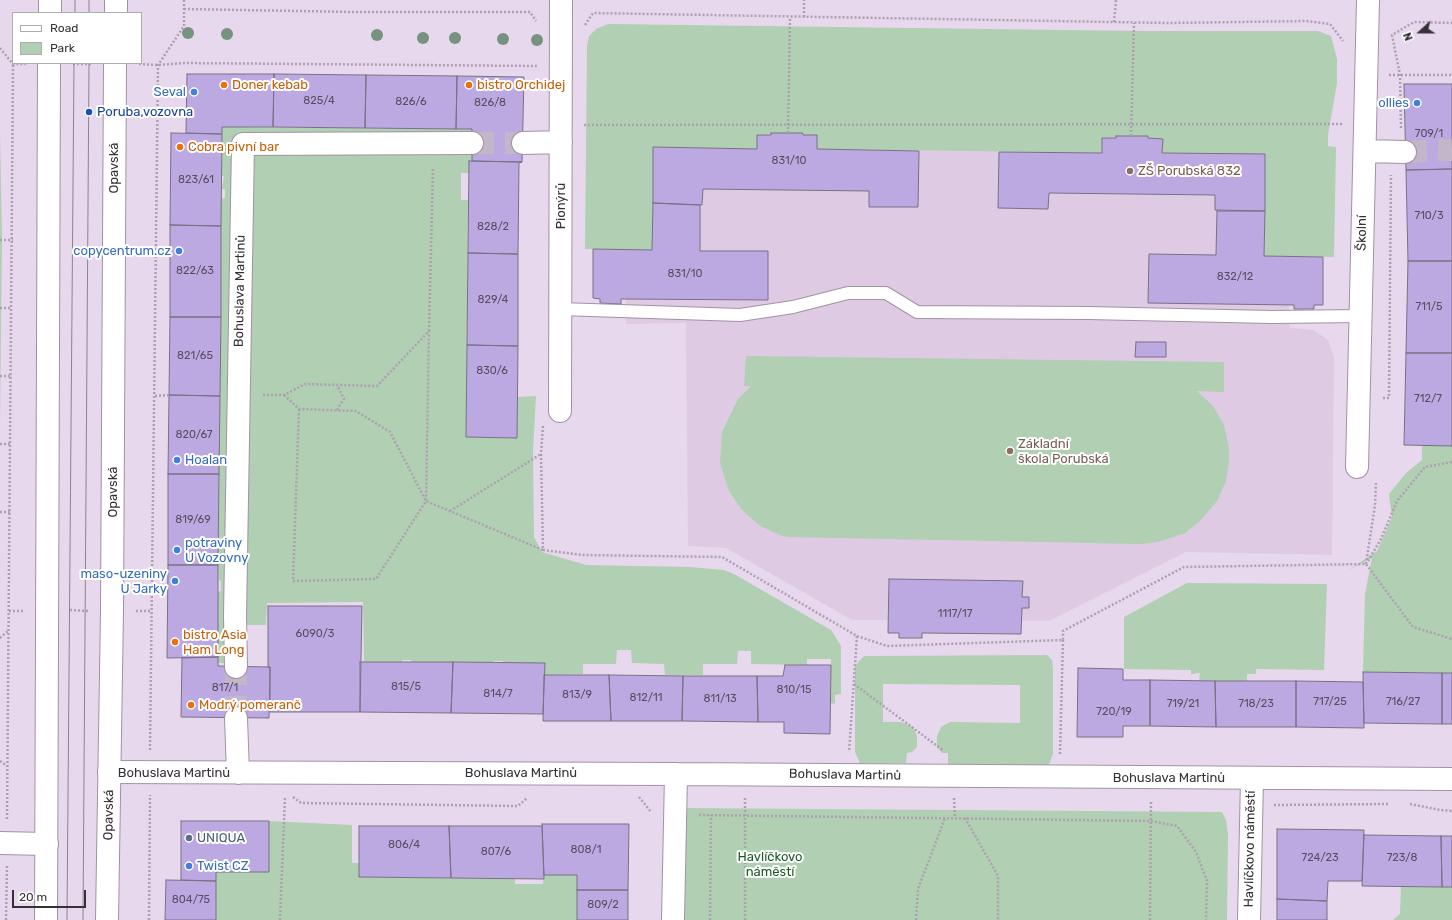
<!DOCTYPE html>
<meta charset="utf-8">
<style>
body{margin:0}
#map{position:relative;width:1452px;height:920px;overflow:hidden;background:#e8d8ed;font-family:Rubik,sans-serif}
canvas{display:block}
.legend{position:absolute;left:12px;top:12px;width:130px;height:52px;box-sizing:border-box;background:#fff;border:1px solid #afacaf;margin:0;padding:5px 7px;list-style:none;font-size:12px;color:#363038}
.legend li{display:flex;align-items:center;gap:8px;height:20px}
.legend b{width:20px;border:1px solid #afacaf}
.north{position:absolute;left:1400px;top:12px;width:40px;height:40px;-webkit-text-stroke:3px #fff;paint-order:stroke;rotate:249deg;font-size:11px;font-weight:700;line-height:16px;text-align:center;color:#363038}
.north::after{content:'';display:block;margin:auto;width:14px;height:18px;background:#363038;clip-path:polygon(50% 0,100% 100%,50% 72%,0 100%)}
.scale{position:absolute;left:12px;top:890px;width:74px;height:18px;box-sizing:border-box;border:2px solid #363038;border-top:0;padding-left:5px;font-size:12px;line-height:14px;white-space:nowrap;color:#363038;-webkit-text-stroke:3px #fff;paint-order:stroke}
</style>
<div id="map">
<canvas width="1452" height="920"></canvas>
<ul class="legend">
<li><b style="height:5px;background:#fff"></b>Road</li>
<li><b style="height:11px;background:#b1cfb2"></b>Park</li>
</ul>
<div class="north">N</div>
<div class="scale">20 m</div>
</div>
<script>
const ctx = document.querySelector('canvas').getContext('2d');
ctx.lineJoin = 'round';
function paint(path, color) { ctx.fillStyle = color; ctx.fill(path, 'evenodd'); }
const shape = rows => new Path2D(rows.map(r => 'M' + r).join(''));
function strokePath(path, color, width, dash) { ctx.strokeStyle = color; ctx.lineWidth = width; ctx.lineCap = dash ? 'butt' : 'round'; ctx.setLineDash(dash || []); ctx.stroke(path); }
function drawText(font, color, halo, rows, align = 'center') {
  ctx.font = font + ' Rubik,sans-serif'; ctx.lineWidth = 4; ctx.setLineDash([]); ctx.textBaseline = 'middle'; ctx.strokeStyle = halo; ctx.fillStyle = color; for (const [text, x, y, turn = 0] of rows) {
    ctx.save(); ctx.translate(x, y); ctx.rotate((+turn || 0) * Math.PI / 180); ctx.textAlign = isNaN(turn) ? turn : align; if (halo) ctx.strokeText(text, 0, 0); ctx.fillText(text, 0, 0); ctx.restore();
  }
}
paint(shape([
 [771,133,803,133,817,149,1101,153,1102,138,1131,136,1163,139,1163,153,1265,154,1264,255,1323,257,1323,305,1314,305,1314,309,1294,309,1294,305,1289,305,1289,317,1290,328,1314,330,1328,340,1334,357,1332,555,1186,552,1049,621,1022,621,1021,634,922,633,922,638,899,638,898,633,888,633,888,620,852,620,726,548,688,546,686,323,626,324,626,299,621,299,621,304,600,303,600,299,593,298,593,249,653,147,771,135]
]), '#dfcae4');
paint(shape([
 [608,24,1140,31,1318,31,1331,36,1337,59,1337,83,1328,135,1328,146,1336,147,1334,257,1264,256,1265,155,1162,153,1162,139,1131,136,1102,138,1102,153,817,149,803,133,788,133,757,135,757,149,654,147,652,250,585,249,587,46,589,36,596,29],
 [222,127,472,129,472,161,469,161,469,173,461,173,461,200,468,200,466,437,517,438,517,397,536,396,533,451,534,537,542,552,586,565,690,567,724,570,734,574,831,630,841,646,841,694,835,695,835,704,830,703,831,659,807,659,807,665,751,664,751,651,738,651,737,664,703,664,703,675,665,675,664,664,632,663,631,650,617,650,616,664,583,664,583,674,544,675,503,663,503,661,494,661,494,663,411,662,411,660,402,660,402,662,364,662,363,602,267,603,266,625,246,625,229,663,218,663,218,592,221,591,221,581,219,580,218,565,221,199,225,198,225,189,222,189,224,176,222,176],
 [0,132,2,238,0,426],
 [746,356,1224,362,1224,392,1197,391,1213,406,1224,425,1229,448,1229,462,1226,481,1217,501,1200,521,1185,533,1158,542,1141,544,787,537,780,535,760,526,742,510,729,491,720,463,722,432,738,399,751,386,744,386],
 [1422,445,1452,446,1452,673,1363,672,1365,594,1372,558,1349,570,1377,551,1392,517,1389,494,1406,473,1422,460],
 [1187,583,1327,584,1324,670,1256,669,1256,674,1247,674,1247,681,1199,681,1200,673,1191,674,1191,670,1124,669,1124,617],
 [1047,655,1052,660,1053,668,1053,754,1049,765,948,764,948,753,942,753,937,747,937,736,941,727,950,722,1020,723,1020,685,883,684,883,722,901,722,913,727,917,736,917,747,912,752,907,753,906,763,860,763,855,752,855,666,864,656],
 [684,808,1222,812,1226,820,1228,834,1227,920,680,920],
 [269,821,352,825,352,863,359,863,359,877,515,879,515,884,543,884,544,875,577,875,577,920,216,920,216,872,269,872],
 [1401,886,1452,887,1452,920,1393,920,1400,914]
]), '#b1cfb2');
const building = shape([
 [187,74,274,74,273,127,222,127,222,134,186,133,187,74],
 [274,74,366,75,365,128,273,127,274,74],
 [366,75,457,76,456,129,365,128,366,75],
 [457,76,524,77,522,162,472,161,472,129,456,129,457,76],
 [1404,84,1452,84,1452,169,1406,170,1404,84],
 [171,133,222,134,221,226,170,225,171,133],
 [771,133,803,133,803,135,817,135,817,149,919,151,918,207,869,207,869,191,703,189,702,205,653,203,653,147,757,149,757,135,771,135,771,133],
 [1116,136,1148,136,1148,138,1163,139,1162,153,1265,154,1265,211,1215,210,1215,195,1049,193,1048,209,998,208,999,152,1102,153,1102,138,1116,138,1116,136],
 [469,161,522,162,519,163,518,254,468,253,469,161],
 [1452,169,1452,261,1408,261,1406,170,1452,169],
 [653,203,700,205,700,251,768,251,768,300,621,299,621,304,600,303,600,299,593,298,593,249,652,250,653,203],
 [1217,211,1265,211,1264,256,1323,257,1323,305,1314,305,1314,309,1294,309,1294,305,1148,303,1149,254,1216,255,1217,211],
 [170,225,221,226,221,317,170,317,170,225],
 [468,253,518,254,518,346,467,345,468,253],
 [1408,261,1452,261,1452,353,1406,353,1408,261],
 [170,317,221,317,220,396,169,395,170,317],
 [1136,342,1166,342,1166,357,1135,357,1136,342],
 [467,345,518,346,517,438,466,437,467,345],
 [1406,353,1452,353,1452,446,1404,445,1406,353],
 [169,395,220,396,219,474,168,474,169,395],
 [168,474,219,474,218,565,168,565,168,474],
 [168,565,218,565,218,657,167,658,168,565],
 [889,579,1023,581,1022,597,1029,597,1029,608,1022,608,1021,634,922,633,922,638,899,638,899,633,888,633,889,579],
 [268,606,362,606,360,712,270,712,270,667,268,667,268,606],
 [218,657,218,666,270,667,269,718,181,717,182,658,218,657],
 [360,662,453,662,451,713,360,712,360,662],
 [453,662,545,663,543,714,451,713,453,662],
 [785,665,831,665,830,734,784,733,784,722,758,722,757,676,783,676,785,665],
 [1078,668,1123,669,1123,680,1150,680,1150,726,1123,726,1123,737,1077,737,1078,668],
 [1363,672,1442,673,1442,724,1364,723,1363,672],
 [1442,673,1452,673,1452,724,1442,724,1442,673],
 [544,675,609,675,611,721,543,721,544,675],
 [609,675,683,676,682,721,611,721,609,675],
 [683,676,757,676,758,722,682,721,683,676],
 [1150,680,1215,681,1216,727,1150,726,1150,680],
 [1215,681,1296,681,1296,727,1216,727,1215,681],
 [1296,681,1363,682,1364,728,1296,727,1296,681],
 [181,821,269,821,269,872,216,872,216,881,181,880,181,821],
 [542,824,629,824,628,890,577,890,577,875,544,875,542,824],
 [359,826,449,826,451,878,359,877,359,826],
 [449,826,542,826,544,879,451,878,449,826],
 [1277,829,1364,830,1362,881,1328,881,1327,901,1277,899,1277,829],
 [1364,835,1441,836,1442,887,1362,886,1364,835],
 [1441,836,1452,836,1452,887,1442,887,1441,836],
 [166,880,216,881,216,920,165,920,166,880],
 [577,890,628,890,628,920,577,920,577,890],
 [1277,899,1327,901,1327,920,1277,920,1277,899]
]);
paint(building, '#bca9e1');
strokePath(building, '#787185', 1);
strokePath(shape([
 [472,143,523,143],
 [1405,152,1452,150],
 [236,718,236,667]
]), '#c4b6c9', 22, [22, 11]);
const lane = shape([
 [560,309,740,315,793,307,848,293,886,293,917,312,1088,313,1272,317,1360,316]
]);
const street = shape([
 [523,143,561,142],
 [1365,151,1405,152],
 [560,411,561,0],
 [1357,467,1368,0],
 [236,667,235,616,243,144,472,143],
 [236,718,238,773],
 [109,772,676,774,1452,779],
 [0,843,47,844],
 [673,920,676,774],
 [1249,920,1252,778]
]);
const secondary = shape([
 [50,0,50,13],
 [116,13,116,0],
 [46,920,49,63],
 [107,920,112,611,115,63]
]);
strokePath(lane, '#a192a5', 14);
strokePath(street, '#a192a5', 24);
strokePath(secondary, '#a192a5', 24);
strokePath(shape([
 [184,9,354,12,530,12,536,21],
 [804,17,804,0],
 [1114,22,1116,0],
 [585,25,593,13,1169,23,1306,21,1330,24,1343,41],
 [0,48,13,64,26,64],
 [73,64,92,64],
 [139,64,158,65,184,63,538,66],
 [1389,75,1452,75],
 [584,125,1343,124],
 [1401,128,1400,75,1392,35,1414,22,1452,23],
 [788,133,790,17],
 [1131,136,1134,23],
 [0,240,13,240],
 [0,308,12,308],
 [429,331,433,167],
 [0,376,11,376],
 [263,395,284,395,305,384,377,386,429,331,426,501,376,579,293,581,299,409],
 [284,395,299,409,356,411,390,432,426,501,543,550],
 [155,396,169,395],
 [1383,398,1389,398,1391,175],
 [337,410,344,399,337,385],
 [543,426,541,454,543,550,583,555,722,557,857,636,849,752],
 [0,444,11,444],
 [450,511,541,454],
 [0,512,10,512],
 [1368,561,1381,539,1397,501,1425,467,1452,462],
 [1366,564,1375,505,1376,483],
 [70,610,89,611],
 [9,611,25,611],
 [136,611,152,611],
 [857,636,887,646,1063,640,1063,631,1184,567,1366,564,1413,627,1452,639],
 [0,638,9,630],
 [854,684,944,751],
 [150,750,158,65,184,26,184,0],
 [1060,754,1063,640],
 [0,761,7,766],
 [293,797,301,803,518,806,527,798],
 [639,797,651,812],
 [954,798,955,818],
 [1410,804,1440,810,1452,811],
 [1274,805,1389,804],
 [699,815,1151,821,1177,826,1196,852,1207,881,1206,920],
 [965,818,998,876,998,920],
 [7,819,13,64],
 [6,920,7,866],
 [149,920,150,795],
 [280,920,285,797],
 [710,920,711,815],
 [745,920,745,797],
 [916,920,918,889,945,818],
 [1150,920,1151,801]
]), '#ada0b1', 2.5, [2, 2]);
strokePath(lane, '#fff', 12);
strokePath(street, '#fff', 22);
strokePath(secondary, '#fff', 22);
strokePath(shape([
 [75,13,75,0],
 [89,13,89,0],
 [67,920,74,63],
 [83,920,89,63]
]), '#8c8290', 1);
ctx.fillStyle = '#76947d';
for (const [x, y] of [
 [188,33],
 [227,34],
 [377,35],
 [423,38],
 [455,38],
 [503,39],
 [537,40]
]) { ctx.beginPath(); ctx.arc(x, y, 6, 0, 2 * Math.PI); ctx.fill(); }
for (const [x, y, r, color] of [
 [224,85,4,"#e8710a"],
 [469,85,4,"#e8710a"],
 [194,92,4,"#3f7fe0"],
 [1417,103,4,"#3f7fe0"],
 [89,112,4,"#1a4fb4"],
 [180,147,4,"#e8710a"],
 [1130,171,4,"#8d6e63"],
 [179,251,4,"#3f7fe0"],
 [1010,451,4,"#8d6e63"],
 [177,460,4,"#3f7fe0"],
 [177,550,4,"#3f7fe0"],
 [175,581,4,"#3f7fe0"],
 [175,642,4,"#e8710a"],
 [191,705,4,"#e8710a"],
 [189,838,4,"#5c6f8a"],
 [189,866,4,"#3f7fe0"]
]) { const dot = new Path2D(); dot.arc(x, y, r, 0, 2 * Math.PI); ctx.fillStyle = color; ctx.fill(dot); strokePath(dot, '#fff', 1.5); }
drawText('11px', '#584e62', null, [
 ["825/4",319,101],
 ["826/6",411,102],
 ["826/8",490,103],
 ["709/1",1429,134],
 ["831/10",789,161],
 ["823/61",196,180],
 ["710/3",1429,216],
 ["828/2",493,227],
 ["822/63",195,271],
 ["831/10",685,274],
 ["832/12",1235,277],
 ["829/4",493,300],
 ["711/5",1429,307],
 ["821/65",195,356],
 ["830/6",492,371],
 ["712/7",1428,399],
 ["820/67",194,435],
 ["819/69",193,520],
 ["1117/17",955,614],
 ["6090/3",315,634],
 ["815/5",406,687],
 ["817/1",225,688],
 ["810/15",794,690],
 ["814/7",498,694],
 ["813/9",577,695],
 ["812/11",646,698],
 ["811/13",720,699],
 ["717/25",1330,702],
 ["716/27",1403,702],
 ["719/21",1183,704],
 ["718/23",1256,704],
 ["720/19",1114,712],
 ["806/4",404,845],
 ["808/1",586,850],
 ["807/6",496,852],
 ["724/23",1320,858],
 ["723/8",1402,858],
 ["804/75",191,900],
 ["809/2",603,905]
]);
drawText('13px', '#c56008', '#fff', [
 ["Doner kebab",232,85],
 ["bistro Orchidej",477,85],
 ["Cobra pivní bar",188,147],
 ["bistro Asia",183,635],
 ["Ham Long",183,650],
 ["Modrý pomeranč",199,705]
], 'left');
drawText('13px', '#366cbe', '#fff', [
 ["Seval",186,92],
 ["ollies",1409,103],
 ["copycentrum.cz",171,251],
 ["Hoalan",185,460,"left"],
 ["potraviny",185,543,"left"],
 ["U Vozovny",185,558,"left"],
 ["maso-uzeniny",167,574],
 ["U Jarky",167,589],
 ["Twist CZ",197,866,"left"]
], 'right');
drawText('13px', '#164399', '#fff', [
 ["Poruba,vozovna",97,112]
], 'left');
drawText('13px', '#363038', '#fff', [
 ["Opavská",114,168,-90],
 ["Pionýrů",561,206,-90],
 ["Školní",1362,233,-89],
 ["Bohuslava Martinů",240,291,-89],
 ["Opavská",113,492,-90],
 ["Bohuslava Martinů",174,773],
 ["Bohuslava Martinů",521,773],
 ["Bohuslava Martinů",845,775,1],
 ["Bohuslava Martinů",1169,778],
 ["Opavská",109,815,-89],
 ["Havlíčkovo náměstí",1250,849,-89]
]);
drawText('13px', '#785e54', '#fff', [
 ["ZŠ Porubská 832",1138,171],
 ["Základní",1018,444],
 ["škola Porubská",1018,459]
], 'left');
drawText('13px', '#4e5e75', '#fff', [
 ["UNIQUA",197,838]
], 'left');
drawText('13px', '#185c22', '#fff', [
 ["Havlíčkovo",770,857],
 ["náměstí",770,872]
]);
</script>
